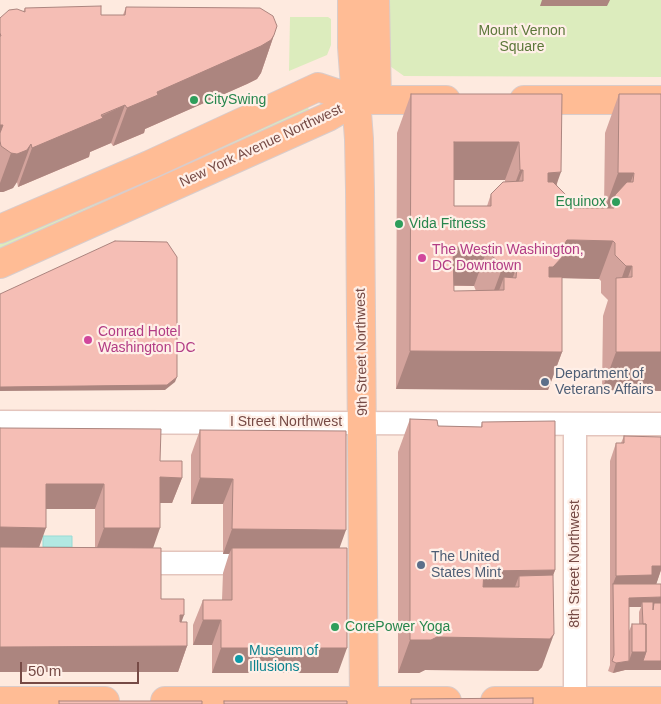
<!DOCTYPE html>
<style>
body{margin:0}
#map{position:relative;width:661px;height:704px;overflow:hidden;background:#feeadf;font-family:Arial,sans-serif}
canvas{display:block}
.scale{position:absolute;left:20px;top:662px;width:119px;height:22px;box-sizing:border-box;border:2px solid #764a45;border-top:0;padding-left:6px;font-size:15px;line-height:18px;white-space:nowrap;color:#764a45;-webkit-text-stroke:4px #ffefe7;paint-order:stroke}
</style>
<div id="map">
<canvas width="661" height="704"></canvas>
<div class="scale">50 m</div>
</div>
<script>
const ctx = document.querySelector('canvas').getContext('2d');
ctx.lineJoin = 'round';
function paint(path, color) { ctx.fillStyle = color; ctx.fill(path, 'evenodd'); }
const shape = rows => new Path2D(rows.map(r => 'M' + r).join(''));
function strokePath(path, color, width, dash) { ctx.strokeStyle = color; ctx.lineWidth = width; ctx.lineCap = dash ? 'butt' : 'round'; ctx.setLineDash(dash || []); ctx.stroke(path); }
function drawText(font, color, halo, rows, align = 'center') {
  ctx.font = font + ' Arial,sans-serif'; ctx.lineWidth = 4.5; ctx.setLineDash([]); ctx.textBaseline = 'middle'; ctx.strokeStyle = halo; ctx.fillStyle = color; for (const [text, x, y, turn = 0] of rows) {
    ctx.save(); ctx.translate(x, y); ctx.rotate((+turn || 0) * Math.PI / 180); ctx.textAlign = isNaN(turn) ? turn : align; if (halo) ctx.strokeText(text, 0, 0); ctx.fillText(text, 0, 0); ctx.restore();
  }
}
paint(shape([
 [382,0,661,0,661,77,404,76,387,64],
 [290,17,328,17,331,19,331,45,327,55,289,71],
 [307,105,310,112,0,251,0,239]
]), '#dcecbd');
const water = shape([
 [43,536,72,536,72,547,43,547,43,536]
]);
paint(water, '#b2e8e2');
strokePath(water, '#98dbd4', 1);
const minor = shape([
 [0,422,661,424],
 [131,563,256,563],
 [575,704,575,424]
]);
const major = shape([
 [352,0,352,47,359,139,360,190,364,704],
 [375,0,377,100],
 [524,100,661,100],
 [0,229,149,165,318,87,357,100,446,100],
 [0,264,328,117,357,100],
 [0,701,105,701],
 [165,701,447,701],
 [495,701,661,701]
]);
strokePath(minor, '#e4c5bd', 25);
strokePath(major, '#d9cccb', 30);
strokePath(minor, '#fff', 22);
strokePath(major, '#ffbc95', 28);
paint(shape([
 [126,7,274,35,261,73,257,79,247,84,145,129,144,133,113,146,111,143,90,152,89,157,18,187,17,182,13,188,3,192,0,192,0,18,23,12,25,8,101,15,123,15],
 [411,94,562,94,557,185,565,206,568,208,604,208,605,133,619,94,661,94,661,391,602,390,603,316,608,300,601,293,601,281,599,279,562,278,562,352,548,390,396,389,397,133],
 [454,180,505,180,505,182,491,194,487,206,454,206],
 [454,286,474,286,476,291,454,291],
 [410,419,438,426,481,427,482,422,555,570,553,576,542,667,538,671,425,670,419,673,398,673,398,452],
 [0,428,160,461,182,478,172,503,160,503,153,548,161,599,182,622,187,646,178,672,0,672],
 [46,509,95,509,95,547,39,547],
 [200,430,340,548,338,673,212,673,212,645,193,645,193,625,203,600,222,600,223,573,229,554,223,554,223,504,191,504,191,455],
 [624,436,661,570,656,584,661,670,625,670,613,673,608,671,610,665,610,461,616,443,621,443],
 [629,607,641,607,639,612,639,624,632,624,629,631]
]), '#d3a39c');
paint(shape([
 [542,0,610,0,607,6,540,6],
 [274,35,261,73,257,79,247,84,145,129,144,133,113,146,127,108,157,92],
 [125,105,111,143,90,152,89,157,18,187,32,148],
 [0,125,3,125,0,134],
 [454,142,519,142,505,180,440,180],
 [31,144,17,182,13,188,3,192,0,192,0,183,11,153],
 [520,170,523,170,509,208,506,208],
 [561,172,547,211,548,173],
 [618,173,634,173,620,211,615,195,609,211,604,211],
 [567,240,613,241,599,279,557,278,540,305,549,267],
 [456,247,488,247,474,286,442,285,453,249],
 [503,266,517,266,503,305,504,290,504,277,494,304,489,304],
 [626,266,632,266,618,305,616,294],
 [410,351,562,352,548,390,396,389],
 [616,352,661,352,661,391,602,390],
 [177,377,175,382,165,390,0,391,0,387],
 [160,477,182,478,172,503,151,503],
 [200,478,233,479,223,504,191,504],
 [46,484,104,484,95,509,37,509],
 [0,527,46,528,37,553,0,553],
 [104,528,160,528,151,554,95,553],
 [232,529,346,530,337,555,232,548,229,554,223,554],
 [652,566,661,566,661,570,656,585,613,584,616,576],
 [555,570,543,603,519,576,509,603,472,604,484,571],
 [661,597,661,607,654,603,653,607,642,602,641,607,625,607,629,598],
 [180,615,184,615,175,640],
 [203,620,221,620,212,645,193,645],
 [554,634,542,667,538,671,425,670,419,673,398,673,410,640,437,637],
 [187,646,178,672,0,672,0,647],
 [221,648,347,648,338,673,212,673],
 [632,652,646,652,661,661,661,670,625,670,613,673,616,663,629,661]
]), '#ac857f');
const building = shape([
 [101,6,101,15,125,15,126,7,260,8,273,16,277,26,274,35,271,40,261,46,157,92,158,95,127,108,125,105,101,115,103,118,32,148,31,144,27,150,17,154,11,153,1,146,0,141,0,133,3,125,0,125,0,36,1,36,0,33,0,18,9,10,17,9,25,12,25,8,101,6],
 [411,94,562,94,561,172,548,173,548,182,553,182,565,194,565,206,568,208,614,208,615,195,627,182,633,182,634,173,618,173,619,94,661,94,661,352,616,352,616,278,632,277,632,266,626,266,615,255,615,243,613,241,573,240,567,240,565,243,565,254,553,267,549,267,549,277,562,277,562,352,410,351,411,94],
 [454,142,519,142,520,170,523,170,523,181,503,182,491,194,491,206,454,206,454,142],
 [456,247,488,247,490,254,503,266,517,266,516,278,504,277,504,290,454,291,453,249,456,247],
 [115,241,167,242,177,257,177,377,167,385,0,387,0,294,115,241],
 [410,419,437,420,438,426,482,427,482,422,555,421,555,570,484,571,483,587,519,587,519,576,553,575,554,634,550,639,437,637,431,640,410,640,410,419],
 [0,428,161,429,160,461,182,461,182,478,160,477,160,528,104,528,104,484,46,484,46,528,0,527,0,428],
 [200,430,346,431,346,530,232,529,233,479,200,478,200,430],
 [624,436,661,437,661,566,652,566,652,575,616,576,616,443,624,443,624,436],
 [0,547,161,548,161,599,184,599,184,615,180,615,180,622,187,622,187,646,0,647,0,547],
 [232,548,347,548,347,648,221,648,221,620,203,620,203,600,232,600,232,548],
 [613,584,661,584,661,597,629,598,629,661,616,663,612,661,614,655,613,584],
 [642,602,653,602,653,610,654,603,661,603,661,661,643,661,646,652,646,624,643,624,642,602],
 [632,624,646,624,646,652,632,652,632,624],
 [533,698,533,704,411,704,411,699,533,698],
 [59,701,202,701,202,704,59,704,59,701],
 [224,701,347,701,347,704,224,704,224,701]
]);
paint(building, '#f5beb5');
strokePath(building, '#ac857f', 1);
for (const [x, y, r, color] of [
 [194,100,5,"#2e9e5b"],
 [616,202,5,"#2e9e5b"],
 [399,224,5,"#2e9e5b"],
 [422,258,5,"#d1479c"],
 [88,340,5,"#d1479c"],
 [545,382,5,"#5c6f8a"],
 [421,565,5,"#5c6f8a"],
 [335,627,5,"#2e9e5b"],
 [239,659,5,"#0f9aa8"]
]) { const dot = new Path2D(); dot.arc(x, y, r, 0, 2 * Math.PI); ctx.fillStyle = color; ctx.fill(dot); strokePath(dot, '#ffefe7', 2); }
drawText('14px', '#5c773a', '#ffefe7', [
 ["Mount Vernon",522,31],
 ["Square",522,47]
]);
drawText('14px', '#27864d', '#ffefe7', [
 ["CitySwing",204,100],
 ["Equinox",606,202,"right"],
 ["Vida Fitness",409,224],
 ["CorePower Yoga",345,627]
], 'left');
drawText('14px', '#764a45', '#ffefe7', [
 ["New York Avenue Northwest",261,146,-25],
 ["9th Street Northwest",362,352,-91],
 ["I Street Northwest",286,422],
 ["8th Street Northwest",575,564,-90]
]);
drawText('14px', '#b23c85', '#ffefe7', [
 ["The Westin Washington,",432,250],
 ["DC Downtown",432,266],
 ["Conrad Hotel",98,332],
 ["Washington DC",98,348]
], 'left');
drawText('14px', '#4e5e75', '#ffefe7', [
 ["Department of",555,374],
 ["Veterans Affairs",555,390],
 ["The United",431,557],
 ["States Mint",431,573]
], 'left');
drawText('14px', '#0d838f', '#ffefe7', [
 ["Museum of",249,651],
 ["Illusions",249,667]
], 'left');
</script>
